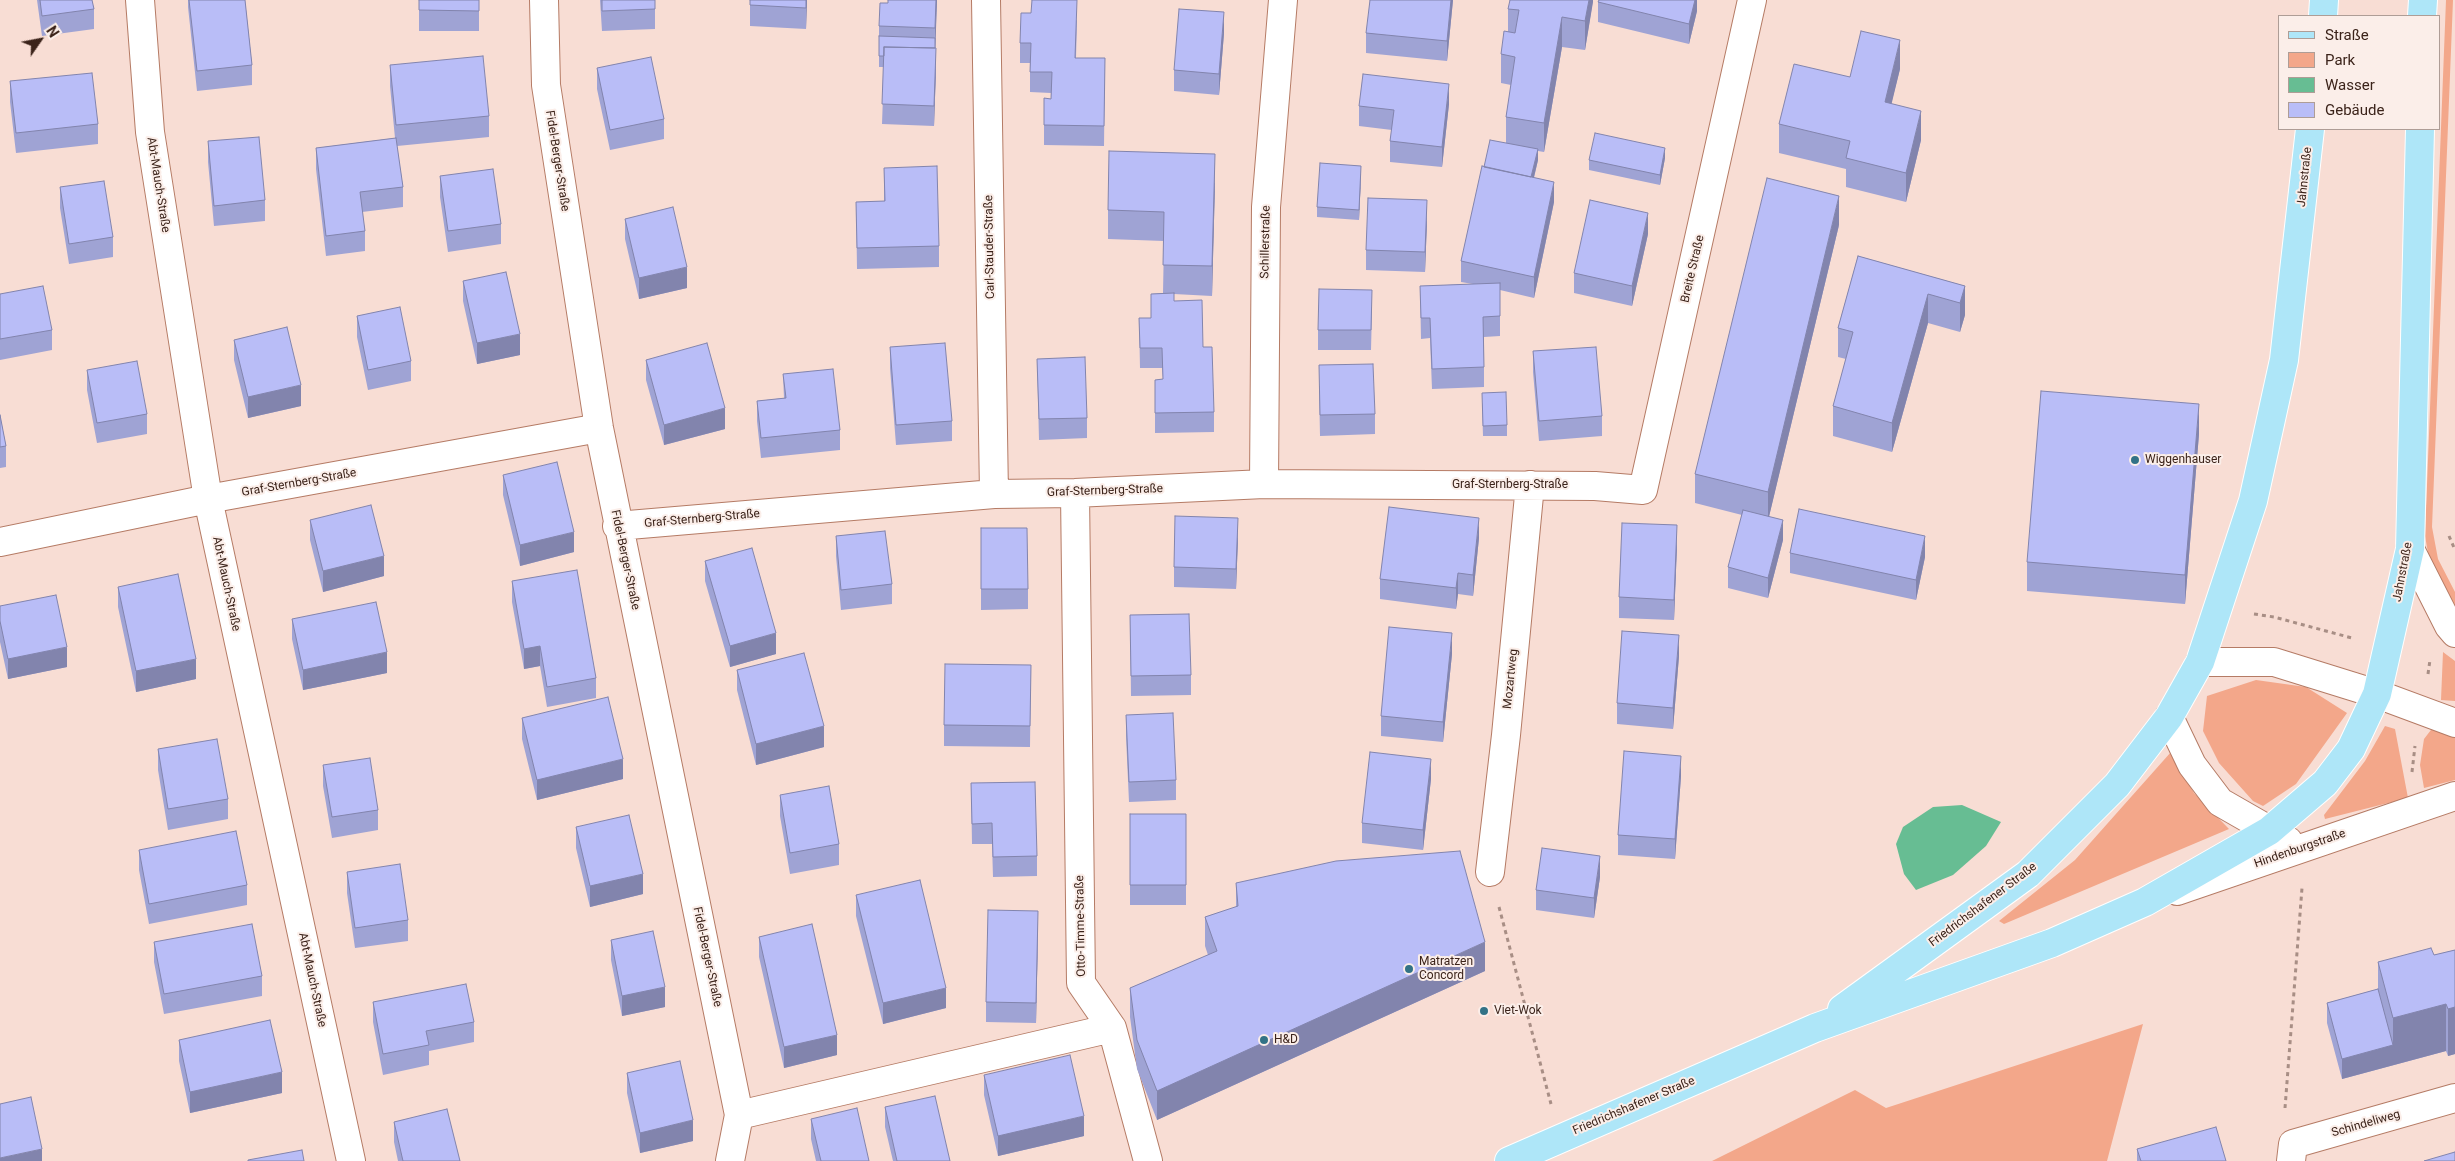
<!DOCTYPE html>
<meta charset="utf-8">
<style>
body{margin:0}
#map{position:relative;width:2455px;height:1161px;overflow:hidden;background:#f8ddd4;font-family:Roboto,sans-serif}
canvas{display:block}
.legend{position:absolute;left:2278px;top:15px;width:162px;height:115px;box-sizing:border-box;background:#fbeee9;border:1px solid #ae9d96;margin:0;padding:6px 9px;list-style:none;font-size:15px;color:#3b231a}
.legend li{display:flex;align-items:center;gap:10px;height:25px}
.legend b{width:25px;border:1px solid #ae9d96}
.north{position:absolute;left:15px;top:15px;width:50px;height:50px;-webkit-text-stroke:4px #fbeee9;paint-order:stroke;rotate:57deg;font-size:14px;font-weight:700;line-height:20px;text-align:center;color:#3b231a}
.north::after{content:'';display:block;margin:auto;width:18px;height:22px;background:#3b231a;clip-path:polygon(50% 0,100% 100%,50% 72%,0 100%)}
</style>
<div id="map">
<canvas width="2455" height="1161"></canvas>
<ul class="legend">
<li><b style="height:6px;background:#aee6f8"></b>Straße</li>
<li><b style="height:14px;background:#f3a78a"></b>Park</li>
<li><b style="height:14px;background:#67bd93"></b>Wasser</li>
<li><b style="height:14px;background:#b9bdf7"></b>Gebäude</li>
</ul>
<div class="north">N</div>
</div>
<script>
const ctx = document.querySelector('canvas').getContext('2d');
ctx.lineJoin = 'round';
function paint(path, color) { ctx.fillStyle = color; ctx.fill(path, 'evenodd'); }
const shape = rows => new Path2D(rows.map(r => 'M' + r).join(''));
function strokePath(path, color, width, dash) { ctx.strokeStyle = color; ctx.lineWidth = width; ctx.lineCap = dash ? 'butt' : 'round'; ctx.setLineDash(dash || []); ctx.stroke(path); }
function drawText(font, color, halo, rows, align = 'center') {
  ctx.font = font + ' Roboto,sans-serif'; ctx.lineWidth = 4; ctx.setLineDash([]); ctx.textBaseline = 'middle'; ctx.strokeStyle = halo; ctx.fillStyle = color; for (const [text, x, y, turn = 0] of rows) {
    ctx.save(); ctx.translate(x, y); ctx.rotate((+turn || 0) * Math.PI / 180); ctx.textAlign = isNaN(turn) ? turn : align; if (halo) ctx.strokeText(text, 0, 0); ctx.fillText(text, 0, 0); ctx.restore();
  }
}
paint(shape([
 [2446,0,2453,0,2432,527,2438,559,2455,592,2455,608,2432,575,2425,536],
 [2443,652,2455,661,2455,701,2441,700],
 [2256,680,2306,687,2347,713,2296,784,2263,806,2253,801,2219,763,2203,731,2207,696],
 [2385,726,2395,729,2408,798,2325,819,2324,815,2365,761],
 [2434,726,2455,733,2455,780,2424,788,2420,765,2424,739],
 [2171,752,2194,793,2229,829,2004,924,1999,921,2075,860],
 [2143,1024,2107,1161,1712,1161,1855,1090,1886,1108]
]), '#f3a78a');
paint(shape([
 [1962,805,2001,822,1986,846,1953,875,1916,890,1904,874,1896,844,1903,827,1933,807]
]), '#67bd93');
const minor = shape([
 [140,0,150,132,208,499,351,1161],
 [544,0,546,85,599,428,739,1115,730,1161],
 [986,0,994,494],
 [1264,484,1266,207,1283,0],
 [1075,493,1081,983,1112,1028,1148,1161],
 [617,526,994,494,1075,493,1264,484,1595,486,1643,490,1752,0],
 [0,542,208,499,599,428],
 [2410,549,2449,626,2455,633],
 [2200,662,2274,662,2377,694,2455,723],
 [2169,717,2192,765,2220,802,2288,841],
 [1490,872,1506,735,1530,485],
 [2177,891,2455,796],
 [739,1115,1112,1028],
 [2291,1161,2293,1144,2455,1098]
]);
const major = shape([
 [2323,16,2324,0],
 [2422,16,2423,0],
 [1842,1009,2028,874,2117,785,2169,717,2200,662,2253,501,2284,360,2310,129],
 [1509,1161,1815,1028,2052,943,2145,902,2269,831,2325,783,2351,749,2377,694,2410,549,2420,129]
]);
strokePath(minor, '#b57b65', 30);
strokePath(major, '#fff', 30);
strokePath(shape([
 [2449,536,2455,550],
 [2254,614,2274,617,2352,638],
 [2428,674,2430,660],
 [2412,772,2415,746],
 [1499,907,1551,1104],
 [2285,1108,2302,888]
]), '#a88e85', 3, [4, 4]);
strokePath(minor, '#fff', 28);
strokePath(major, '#aee6f8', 28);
paint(shape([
 [37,0,92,0,94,9,94,29,42,36],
 [188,0,245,0,252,65,252,85,197,91,188,7],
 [419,0,479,0,479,31,419,31],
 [600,0,655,0,655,29,602,31],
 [750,0,807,0,806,29,750,26],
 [888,0,937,0,935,48,936,69,934,126,882,124,884,67,879,67,879,26,888,3],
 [1453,0,1447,61,1366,53,1366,33],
 [1593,0,1585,50,1562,47,1544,152,1538,151,1538,160,1534,178,1554,202,1534,298,1500,290,1500,336,1484,337,1484,387,1432,389,1430,338,1421,339,1420,286,1473,284,1461,282,1461,261,1484,167,1506,143,1506,117,1511,85,1501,83,1501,54,1508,32,1508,9],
 [1697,0,1697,11,1689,44,1598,22,1598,2],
 [1077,20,1076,58,1105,58,1104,146,1044,145,1044,98,1051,99,1051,93,1030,92,1030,63,1020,63,1020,43],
 [1224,33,1219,95,1174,91,1174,70],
 [390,65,489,116,489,137,397,146,403,187,403,207,362,212,365,231,365,251,326,256,316,169,316,148,395,138,390,86],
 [597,68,664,119,664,139,610,150,597,89],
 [1900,69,1891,104,1921,140,1906,202,1846,187,1846,169,1779,153,1779,124,1850,77],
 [10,81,98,124,98,144,16,153,10,102],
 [1449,104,1442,167,1390,162,1390,141,1392,130,1359,126,1359,106],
 [208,141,265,200,265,221,214,226,208,162],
 [1665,158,1660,185,1589,170,1589,160],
 [884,168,939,246,939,267,857,269,856,202,884,201],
 [440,176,501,224,501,244,448,252,440,197],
 [1361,176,1359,220,1317,217,1317,207],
 [1215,183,1212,296,1174,294,1174,301,1203,347,1214,412,1214,432,1155,433,1155,380,1163,379,1162,368,1140,368,1139,318,1151,318,1151,294,1163,293,1164,241,1108,239,1108,210],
 [60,187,113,237,113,257,69,264,60,208],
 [625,219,687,288,639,299,625,239],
 [1427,221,1425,272,1366,270,1366,250],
 [1839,225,1769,516,1783,540,1768,598,1728,588,1728,567,1742,515,1695,503,1695,474],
 [1648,234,1632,306,1574,293,1574,273],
 [1858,256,1965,286,1965,315,1960,332,1928,323,1892,452,1833,436,1833,406,1846,359,1838,357,1838,328],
 [463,281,520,355,477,364,463,301],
 [0,294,52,330,52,350,0,360],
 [1372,310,1371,350,1318,350,1318,330],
 [357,316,411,361,411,381,368,390,357,337],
 [234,340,301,406,248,418,234,360],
 [890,347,952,421,952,441,896,445,890,368],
 [1533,351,1602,416,1602,436,1539,441,1533,372],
 [1037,359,1087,418,1087,438,1039,440],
 [646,360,725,429,664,445,646,380],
 [87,370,147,414,147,434,97,443,87,390],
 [783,374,840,430,840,450,761,458,757,421,757,401,784,398],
 [1319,386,1375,414,1375,434,1320,436],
 [1482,403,1507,425,1507,436,1483,436],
 [0,415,6,446,6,467,0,468],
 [2199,434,2185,604,2027,591,2027,562],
 [503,475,574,552,520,566,503,495],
 [310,520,384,576,323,592,310,540],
 [981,528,1028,589,1028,609,981,610],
 [836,536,892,584,892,604,841,610,836,556],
 [1238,538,1236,589,1174,587,1174,567],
 [1479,538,1473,596,1458,594,1456,609,1380,599,1380,579],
 [1677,545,1674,620,1619,618,1619,597],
 [1790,553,1925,557,1916,600,1790,573],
 [705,561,776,654,730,667,705,581],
 [512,581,596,678,596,698,547,707,540,666,524,669,512,602],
 [118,587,196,679,136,692,118,607],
 [0,606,67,667,8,679,0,642],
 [1130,615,1191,675,1191,695,1131,696],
 [292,619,387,673,303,690,292,639],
 [1452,654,1443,742,1381,736,1381,716],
 [1679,656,1673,729,1617,724,1617,703],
 [1031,665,1030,747,944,746,944,725],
 [737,670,824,747,756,765,737,690],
 [1126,715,1176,780,1176,800,1129,802,1126,736],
 [522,718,623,779,537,800,522,739],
 [158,749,228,799,228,819,168,830,158,770],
 [323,765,378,810,378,830,332,838,323,786],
 [1681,776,1675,859,1618,855,1618,835],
 [1431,779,1423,850,1362,843,1362,823],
 [971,783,1037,856,1037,876,993,877,992,844,972,844],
 [780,795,839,844,839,865,790,874,780,816],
 [1186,814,1186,905,1130,905,1130,885],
 [576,827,643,894,590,907,576,848],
 [139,850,247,885,247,905,149,924,139,870],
 [347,872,408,920,408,941,355,948,347,893],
 [1600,877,1594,918,1536,910,1536,890],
 [1236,883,1485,971,1157,1120,1137,1069,1130,1017,1130,988,1208,955,1205,946,1205,917,1236,907],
 [856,895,946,1008,883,1024,856,916],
 [1038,932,1036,1023,986,1022,986,1002],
 [759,937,837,1055,784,1068,759,957],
 [611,940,665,1007,622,1016,611,960],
 [154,942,262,976,262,996,164,1014,154,962],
 [2455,950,2455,1054,2448,1056,2446,1051,2342,1079,2327,1023,2327,1003,2378,989,2378,962,2434,955],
 [373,1002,474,1022,474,1042,429,1051,429,1065,383,1075,373,1022],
 [179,1040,282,1093,190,1113,179,1061],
 [627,1073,693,1141,640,1153,627,1093],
 [984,1075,1084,1136,998,1156,984,1095],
 [885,1107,950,1161,893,1161,885,1127],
 [811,1119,869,1161,816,1161,811,1139],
 [394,1122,460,1161,398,1161,394,1142],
 [2137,1149,2226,1161,2137,1161]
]), '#9fa3d4');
paint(shape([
 [806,0,807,0,806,29],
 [936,0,937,0,935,58,935,28],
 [1451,0,1453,0,1447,61,1447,41],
 [1589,0,1593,0,1593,2,1585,50,1585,21],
 [1695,0,1697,0,1697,11,1689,44,1689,24],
 [1224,12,1224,33,1219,95,1219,74],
 [1562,17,1562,47,1544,152,1544,123],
 [1900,40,1900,69,1885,131,1885,102],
 [936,48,936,69,934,126,934,106],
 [1449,84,1449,104,1442,167,1442,147],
 [1921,111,1921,140,1906,202,1906,173],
 [1665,148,1665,158,1660,185,1660,175],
 [1538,149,1538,160,1529,197,1529,186],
 [1215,154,1215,183,1212,296,1212,266],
 [1361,166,1361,176,1359,220,1359,210],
 [1554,182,1554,202,1534,298,1534,277],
 [1839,196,1839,225,1768,521,1768,492],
 [1427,200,1427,221,1425,272,1425,252],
 [1648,213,1648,234,1632,306,1632,286],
 [687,267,687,288,639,299,639,278],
 [1965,286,1965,315,1960,332,1960,303],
 [1928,294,1928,323,1892,452,1892,423],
 [520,334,520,355,477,364,477,343],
 [301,385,301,406,248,418,248,397],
 [2199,404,2199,434,2185,604,2185,575],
 [725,408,725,429,664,445,664,425],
 [1238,518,1238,538,1236,589,1236,569],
 [1479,518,1479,538,1473,596,1473,575],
 [1783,520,1783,540,1768,598,1768,578],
 [1677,525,1677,545,1674,620,1674,600],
 [574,532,574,552,520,566,520,545],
 [1925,536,1925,557,1916,600,1916,580],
 [384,556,384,576,323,592,323,571],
 [1458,573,1458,594,1456,609,1456,588],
 [776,633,776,654,730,667,730,646],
 [1452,633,1452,654,1443,742,1443,722],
 [1679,635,1679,656,1673,729,1673,708],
 [540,646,540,666,524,669,524,649],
 [67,647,67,667,8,679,8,659],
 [387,652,387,673,303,690,303,670],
 [196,659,196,679,136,692,136,671],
 [824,726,824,747,756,765,756,744],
 [1681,756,1681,776,1675,859,1675,839],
 [623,759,623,779,537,800,537,780],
 [1431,759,1431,779,1423,850,1423,830],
 [1600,856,1600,877,1594,918,1594,898],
 [643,874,643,894,590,907,590,886],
 [1038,911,1038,932,1036,1023,1036,1003],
 [1485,942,1485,971,1157,1120,1157,1091],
 [665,987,665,1007,622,1016,622,996],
 [946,988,946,1008,883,1024,883,1003],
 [2446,1004,2446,1051,2342,1079,2342,1059,2393,1045,2393,1018],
 [2455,1007,2455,1054,2448,1056,2448,1009],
 [837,1035,837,1055,784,1068,784,1047],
 [282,1072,282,1093,190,1113,190,1092],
 [1084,1116,1084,1136,998,1156,998,1136],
 [693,1120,693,1141,640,1153,640,1133],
 [42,1149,42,1161,0,1161,0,1158]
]), '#8284ad');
const building = shape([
 [40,0,92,0,94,9,42,16,40,0],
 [189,0,245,0,252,65,197,71,189,0],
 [419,0,479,0,479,11,419,10,419,0],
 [602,0,655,0,655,9,602,11,602,0],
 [750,0,806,0,806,8,750,5,750,0],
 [888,0,936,0,935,28,879,26,880,3,888,3,888,0],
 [1032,0,1077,0,1075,58,1105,58,1104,126,1044,125,1044,98,1051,99,1052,72,1030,72,1031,43,1020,43,1021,13,1031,13,1032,0],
 [1370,0,1451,0,1447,41,1366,33,1370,0],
 [1510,0,1589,0,1585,21,1562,17,1544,123,1506,117,1515,57,1501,54,1504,31,1515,33,1519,10,1508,9,1510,0],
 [1599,0,1695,0,1689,24,1598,2,1599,0],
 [1179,9,1224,12,1219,74,1174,70,1179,9],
 [1861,31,1900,40,1885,102,1921,111,1906,173,1846,158,1850,141,1779,124,1794,64,1850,77,1861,31],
 [879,36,935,38,935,48,884,47,884,56,879,56,879,36],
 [884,47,936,48,934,106,882,104,884,47],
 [483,56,489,116,396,125,390,65,483,56],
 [651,57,664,119,610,130,597,68,651,57],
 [92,73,98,124,16,133,10,81,92,73],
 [1363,74,1449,84,1442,147,1390,141,1394,110,1359,106,1363,74],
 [1595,133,1665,148,1660,175,1589,160,1595,133],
 [259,137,265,200,214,206,208,141,259,137],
 [396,138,403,187,360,192,365,231,326,236,316,148,396,138],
 [1490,140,1538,149,1531,177,1484,167,1490,140],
 [1109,151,1215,154,1212,266,1163,265,1164,212,1108,210,1109,151],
 [1320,163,1361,166,1359,210,1317,207,1320,163],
 [937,166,939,246,857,248,856,202,885,201,884,168,937,166],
 [1482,166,1554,182,1534,277,1461,261,1482,166],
 [493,169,501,224,448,231,440,176,493,169],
 [1767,178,1839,196,1768,492,1695,474,1767,178],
 [104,181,113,237,69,244,60,187,104,181],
 [1368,198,1427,200,1425,252,1366,250,1368,198],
 [1590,200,1648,213,1632,286,1574,273,1590,200],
 [673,207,687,267,639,278,625,219,673,207],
 [1858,256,1965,286,1960,303,1928,294,1892,423,1833,406,1853,332,1838,328,1858,256],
 [506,272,520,334,477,343,463,281,506,272],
 [1500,283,1500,316,1483,317,1484,367,1432,369,1430,318,1421,318,1420,286,1500,283],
 [43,286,52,330,0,339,0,294,43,286],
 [1319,289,1372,290,1371,330,1318,330,1319,289],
 [1174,293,1174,301,1202,300,1203,347,1212,347,1214,412,1155,413,1155,380,1163,379,1162,348,1140,348,1139,318,1151,318,1151,294,1174,293],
 [400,307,411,361,368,370,357,316,400,307],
 [287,327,301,385,248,397,234,340,287,327],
 [707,343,725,408,664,425,646,360,707,343],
 [945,343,952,421,896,425,890,347,945,343],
 [1596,347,1602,416,1539,421,1533,351,1596,347],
 [1085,357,1087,418,1039,419,1037,359,1085,357],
 [137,361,147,414,97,423,87,370,137,361],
 [1373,364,1375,414,1320,415,1319,365,1373,364],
 [833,369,840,430,761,438,757,401,786,398,783,374,833,369],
 [2041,391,2199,404,2185,575,2027,562,2041,391],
 [1506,392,1507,425,1483,426,1482,393,1506,392],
 [0,415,6,446,0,447,0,415],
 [557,462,574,532,520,545,503,475,557,462],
 [371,505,384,556,323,571,310,520,371,505],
 [1389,507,1479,518,1473,575,1458,573,1456,588,1380,579,1389,507],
 [1799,509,1925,536,1916,580,1790,553,1799,509],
 [1743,510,1783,520,1768,578,1728,567,1743,510],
 [1175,516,1238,518,1236,569,1174,567,1175,516],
 [1622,523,1677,525,1674,600,1619,597,1622,523],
 [981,528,1027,528,1028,589,981,589,981,528],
 [885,531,892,584,841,590,836,536,885,531],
 [752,548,776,633,730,646,705,561,752,548],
 [577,570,596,678,547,687,540,646,524,649,512,581,577,570],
 [178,574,196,659,136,671,118,587,178,574],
 [56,595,67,647,8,659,0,621,0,606,56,595],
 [376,602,387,652,303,670,292,619,376,602],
 [1189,614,1191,675,1131,676,1130,615,1189,614],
 [1389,627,1452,633,1443,722,1381,716,1389,627],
 [1622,631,1679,635,1673,708,1617,703,1622,631],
 [804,653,824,726,756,744,737,670,804,653],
 [945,664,1031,665,1030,726,944,725,945,664],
 [608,697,623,759,537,780,522,718,608,697],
 [1173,713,1176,780,1129,782,1126,715,1173,713],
 [217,739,228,799,168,809,158,749,217,739],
 [1624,751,1681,756,1675,839,1618,835,1624,751],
 [1370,752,1431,759,1423,830,1362,823,1370,752],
 [370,758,378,810,332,817,323,765,370,758],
 [1035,782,1037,856,993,857,992,823,972,824,971,783,1035,782],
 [829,786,839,844,790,853,780,795,829,786],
 [1130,814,1186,814,1186,885,1130,885,1130,814],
 [629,815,643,874,590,886,576,827,629,815],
 [236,831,247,885,149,904,139,850,236,831],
 [1542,848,1600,856,1594,898,1536,890,1542,848],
 [1460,851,1485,942,1157,1091,1137,1040,1130,988,1217,951,1205,917,1238,906,1236,883,1336,861,1460,851],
 [400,864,408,920,355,928,347,872,400,864],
 [920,880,946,988,883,1003,856,895,920,880],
 [988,910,1038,911,1036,1003,986,1002,988,910],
 [252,924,262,976,164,994,154,942,252,924],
 [812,924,837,1035,784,1047,759,937,812,924],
 [653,931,665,987,622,996,611,940,653,931],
 [2431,948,2434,955,2455,950,2455,1007,2448,1009,2446,1004,2393,1018,2378,962,2431,948],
 [466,984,474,1022,426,1031,429,1045,383,1054,373,1002,466,984],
 [2378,989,2393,1045,2342,1059,2327,1003,2378,989],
 [270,1020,282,1072,190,1092,179,1040,270,1020],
 [1070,1055,1084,1116,998,1136,984,1075,1070,1055],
 [680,1061,693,1120,640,1133,627,1073,680,1061],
 [935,1096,950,1161,897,1161,885,1107,935,1096],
 [31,1097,42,1149,0,1158,0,1104,31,1097],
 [857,1108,869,1161,821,1161,811,1119,857,1108],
 [447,1109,460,1161,403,1161,394,1122,447,1109],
 [2216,1127,2226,1161,2141,1161,2137,1149,2216,1127],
 [302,1150,304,1161,248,1161,248,1160,302,1150],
 [2455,1152,2455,1161,2424,1161,2455,1152]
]);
paint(building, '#b9bdf7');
strokePath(building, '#8284ad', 1);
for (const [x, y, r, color] of [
 [2135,460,5,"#327286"],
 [1409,969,5,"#327286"],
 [1484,1011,5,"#327286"],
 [1264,1040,5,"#327286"]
]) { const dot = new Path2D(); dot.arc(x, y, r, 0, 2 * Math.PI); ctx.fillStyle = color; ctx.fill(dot); strokePath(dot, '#fbeee9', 2); }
drawText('12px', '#3b231a', '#fbeee9', [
 ["Fidel-Berger-Straße",557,161,81],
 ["Jahnstraße",2305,177,-84],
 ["Abt-Mauch-Straße",158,185,81],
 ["Schillerstraße",1266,242,-89],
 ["Carl-Stauder-Straße",990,247,-91],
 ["Breite Straße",1693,269,-77],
 ["Graf-Sternberg-Straße",299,483,-10],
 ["Graf-Sternberg-Straße",1510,485],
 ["Graf-Sternberg-Straße",1105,491,-2],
 ["Graf-Sternberg-Straße",702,519,-5],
 ["Fidel-Berger-Straße",625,560,78],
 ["Jahnstraße",2403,572,-79],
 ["Abt-Mauch-Straße",226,584,78],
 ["Mozartweg",1511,679,-84],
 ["Hindenburgstraße",2300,849,-19],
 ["Friedrichshafener Straße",1983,905,-37],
 ["Otto-Timme-Straße",1081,926,-91],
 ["Fidel-Berger-Straße",707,957,78],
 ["Abt-Mauch-Straße",312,980,78],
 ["Friedrichshafener Straße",1634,1106,-23],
 ["Schindeliweg",2366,1124,-16]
]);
drawText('12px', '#3b231a', '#fbeee9', [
 ["Wiggenhauser",2145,460],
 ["Matratzen",1419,962],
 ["Concord",1419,976],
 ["Viet-Wok",1494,1011],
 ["H&D",1274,1040]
], 'left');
</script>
